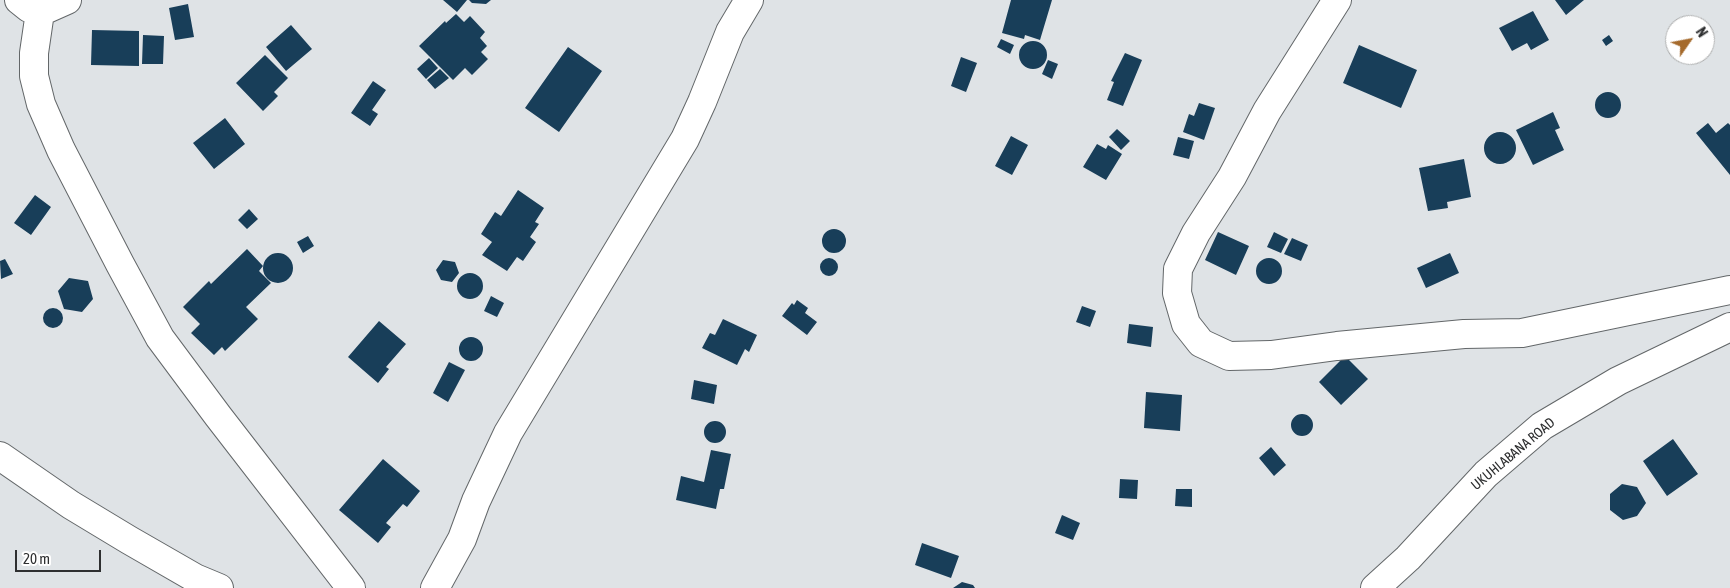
<!DOCTYPE html>
<style>
body{margin:0}
#map{position:relative;width:1730px;height:588px;overflow:hidden;background:#dfe3e6;font-family:"Asap Condensed",sans-serif}
canvas{display:block}
.north{position:absolute;left:1665px;top:15px;width:50px;height:50px;box-sizing:border-box;background:#fff;border:1px solid #abacac;border-radius:50%;rotate:57deg;font-size:14px;font-weight:700;line-height:20px;text-align:center;color:#2e2f30}
.north::after{content:'';display:block;margin:auto;width:18px;height:22px;background:#a56a2c;clip-path:polygon(50% 0,100% 100%,50% 72%,0 100%)}
.scale{position:absolute;left:15px;top:550px;width:86px;height:22px;box-sizing:border-box;border:2px solid #2e2f30;border-top:0;padding-left:6px;font-size:15px;line-height:18px;white-space:nowrap;color:#2e2f30;-webkit-text-stroke:4px #fff;paint-order:stroke}
</style>
<div id="map">
<canvas width="1730" height="588"></canvas>
<div class="north">N</div>
<div class="scale">20 m</div>
</div>
<script>
const ctx = document.querySelector('canvas').getContext('2d');
ctx.lineJoin = 'round';
function paint(path, color) { ctx.fillStyle = color; ctx.fill(path, 'evenodd'); }
const shape = rows => new Path2D(rows.map(r => 'M' + r).join(''));
function strokePath(path, color, width, dash) { ctx.strokeStyle = color; ctx.lineWidth = width; ctx.lineCap = dash ? 'butt' : 'round'; ctx.setLineDash(dash || []); ctx.stroke(path); }
function drawText(font, color, halo, rows, align = 'center') {
  ctx.font = font + ' "Asap Condensed",sans-serif'; ctx.lineWidth = 5; ctx.setLineDash([]); ctx.textBaseline = 'middle'; ctx.strokeStyle = halo; ctx.fillStyle = color; for (const [text, x, y, turn = 0] of rows) {
    ctx.save(); ctx.translate(x, y); ctx.rotate((+turn || 0) * Math.PI / 180); ctx.textAlign = isNaN(turn) ? turn : align; if (halo) ctx.strokeText(text, 0, 0); ctx.fillText(text, 0, 0); ctx.restore();
  }
}
paint(shape([
 [443,0,467,0,457,12],
 [469,0,491,0,486,4,472,3],
 [1011,0,1052,0,1040,40,1025,35,1024,39,1002,33],
 [1555,0,1584,0,1566,15],
 [188,4,194,37,175,40,169,8],
 [1533,11,1549,40,1531,50,1527,43,1512,51,1499,28],
 [456,14,464,22,470,16,485,32,480,38,487,46,481,52,488,59,472,75,465,68,453,80,419,46,445,21,446,23],
 [291,25,312,49,286,71,266,47],
 [92,30,139,31,139,66,91,65],
 [143,35,164,36,163,64,142,64],
 [1609,35,1613,41,1606,46,1602,40],
 [1001,39,1014,45,1010,54,997,47],
 '1019 55a14 14 0 1 1 28 0a14 14 0 1 1-28 0Z',
 [1359,45,1417,70,1401,108,1343,83],
 [568,47,602,71,559,132,525,108],
 [1125,53,1142,60,1123,106,1107,100,1114,82,1111,81],
 [265,55,288,78,274,92,278,96,263,111,236,83],
 [961,57,977,63,966,92,951,86],
 [429,58,438,68,426,79,417,69],
 [1048,60,1058,64,1052,79,1042,74],
 [440,69,449,78,435,89,427,80],
 [373,81,386,90,372,110,378,114,370,126,351,113],
 '1595 105a13 13 0 1 1 26 0a13 13 0 1 1-26 0Z',
 [1199,103,1215,108,1204,140,1183,132,1189,114,1194,116],
 [1553,112,1560,128,1555,130,1564,150,1533,165,1516,130],
 [225,118,245,144,214,169,193,143],
 [1708,123,1716,133,1728,123,1730,125,1730,175,1696,133],
 [1117,129,1130,141,1121,150,1109,137],
 '1484 148a16 16 0 1 1 32 0a16 16 0 1 1-32 0Z',
 [1011,136,1028,145,1012,175,995,166],
 [1178,137,1194,141,1189,159,1173,155],
 [1097,144,1106,149,1108,145,1122,154,1106,180,1083,167],
 [1464,159,1471,197,1447,202,1448,208,1428,211,1419,168],
 [518,190,544,208,535,222,539,224,530,237,536,242,523,261,517,257,507,271,482,255,492,242,481,234,495,212,501,216],
 [35,195,51,207,31,235,14,223],
 [249,209,258,219,247,229,238,220],
 '822 241a12 12 0 1 1 24 0a12 12 0 1 1-24 0Z',
 [1218,232,1249,246,1236,275,1205,260],
 [1274,232,1288,239,1281,253,1267,247],
 [308,236,314,246,303,253,297,242],
 [1292,238,1308,245,1301,261,1284,254],
 [247,249,263,266,259,271,271,283,246,307,258,319,225,351,222,347,214,355,191,333,200,324,183,307,209,281,211,284],
 '263 268a15 15 0 1 1 30 0a15 15 0 1 1-30 0Z',
 [1450,253,1459,273,1426,288,1417,268],
 '1256 271a13 13 0 1 1 26 0a13 13 0 1 1-26 0Z',
 '820 267a9 9 0 1 1 18 0a9 9 0 1 1-18 0Z',
 [5,259,13,274,1,279,0,261],
 [443,260,455,262,459,273,452,282,441,280,436,270],
 '457 286a13 13 0 1 1 26 0a13 13 0 1 1-26 0Z',
 [69,278,88,281,93,299,82,312,64,309,58,291],
 [491,296,504,303,497,317,484,311],
 [797,300,808,308,805,313,817,322,807,335,782,316,792,303,794,305],
 [1082,306,1096,311,1090,327,1076,322],
 '43 318a10 10 0 1 1 20 0a10 10 0 1 1-20 0Z',
 [723,319,757,335,749,352,745,349,737,365,702,348,710,333,715,335],
 [379,321,406,344,386,367,389,369,378,383,348,357],
 [1129,324,1153,327,1151,347,1127,343],
 '459 349a12 12 0 1 1 24 0a12 12 0 1 1-24 0Z',
 [1345,356,1368,379,1341,405,1319,382],
 [449,362,465,370,448,402,433,393],
 [694,380,717,385,714,404,691,399],
 [1146,392,1182,395,1180,431,1144,428],
 '1291 425a11 11 0 1 1 22 0a11 11 0 1 1-22 0Z',
 '704 432a11 11 0 1 1 22 0a11 11 0 1 1-22 0Z',
 [1673,439,1698,474,1667,496,1643,461],
 [1271,447,1286,465,1274,476,1259,458],
 [711,450,731,454,724,489,720,489,716,509,676,500,681,476,704,482],
 [383,459,420,491,407,507,403,504,386,523,391,527,378,543,339,510],
 [1120,479,1138,480,1137,499,1119,498],
 [1622,484,1637,487,1646,503,1637,516,1623,520,1610,510,1610,494],
 [1176,489,1192,489,1192,507,1175,506],
 [1062,515,1080,523,1073,540,1055,533],
 [922,543,959,556,951,578,915,565],
 [962,582,973,585,975,588,953,588]
]), '#183e59');
const minor = shape([
 [19,0,29,8,40,12,67,0],
 [1337,0,1267,111,1232,177,1196,233,1178,269,1177,293,1186,324,1201,343,1229,356,1271,355,1337,346,1464,334,1522,333,1730,290],
 [40,12,34,53,34,76,41,104,61,150,120,264,160,338,218,416,351,588],
 [0,456,71,505,129,540,195,578,219,588],
 [435,588,462,539,476,501,508,433,685,139,702,102,730,32,749,0],
 [1375,588,1408,558,1486,474,1542,426,1618,381,1730,327]
]);
strokePath(minor, '#636769', 30);
strokePath(minor, '#fff', 28);
drawText('14px', '#2e2f30', '#fff', [
 ["UKUHLABANA ROAD",1513,454,-40]
]);
</script>
